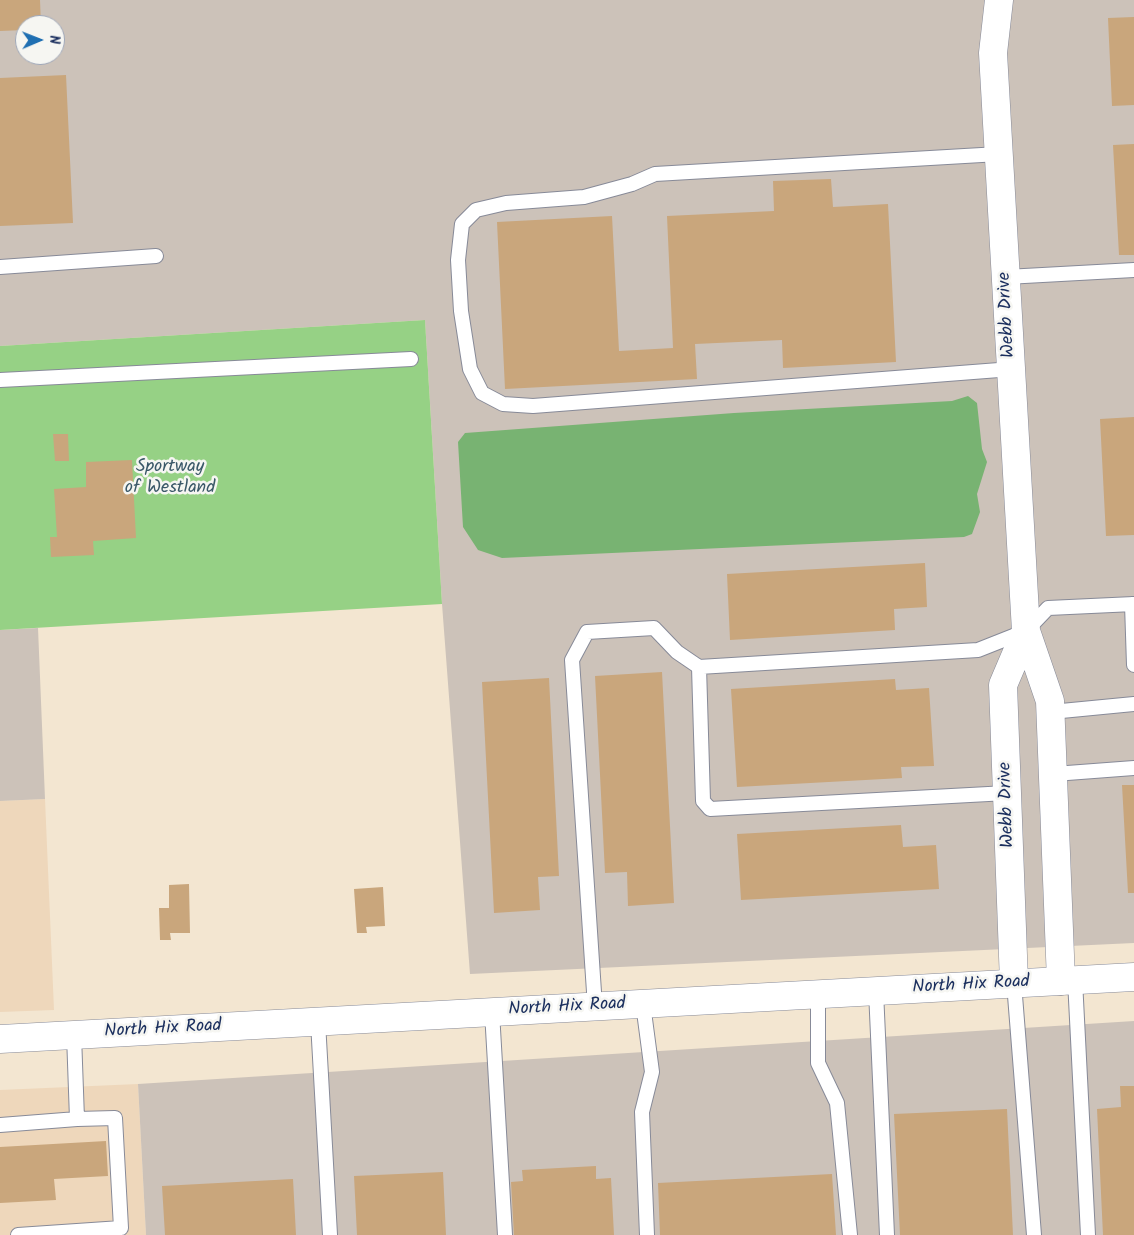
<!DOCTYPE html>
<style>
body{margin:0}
#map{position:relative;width:1134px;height:1235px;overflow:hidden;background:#f3e6d1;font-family:Kalam,sans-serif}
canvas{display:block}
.north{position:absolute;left:15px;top:15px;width:50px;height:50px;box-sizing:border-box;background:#f6f6f2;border:1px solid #9ea6b7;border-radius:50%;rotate:89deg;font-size:14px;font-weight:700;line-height:20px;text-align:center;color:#1b2f5e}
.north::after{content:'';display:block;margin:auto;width:18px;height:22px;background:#1f6fb2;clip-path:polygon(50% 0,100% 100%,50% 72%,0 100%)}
</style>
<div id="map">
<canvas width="1134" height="1235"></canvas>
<div class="north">N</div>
</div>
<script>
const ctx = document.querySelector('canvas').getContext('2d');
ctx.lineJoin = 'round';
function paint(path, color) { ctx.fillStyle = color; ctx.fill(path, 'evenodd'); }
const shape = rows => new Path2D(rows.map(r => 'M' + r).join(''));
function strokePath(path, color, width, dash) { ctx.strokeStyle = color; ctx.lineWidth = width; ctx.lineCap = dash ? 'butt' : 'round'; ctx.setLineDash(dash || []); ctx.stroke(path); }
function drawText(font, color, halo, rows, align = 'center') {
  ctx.font = font + ' Kalam,sans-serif'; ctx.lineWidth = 5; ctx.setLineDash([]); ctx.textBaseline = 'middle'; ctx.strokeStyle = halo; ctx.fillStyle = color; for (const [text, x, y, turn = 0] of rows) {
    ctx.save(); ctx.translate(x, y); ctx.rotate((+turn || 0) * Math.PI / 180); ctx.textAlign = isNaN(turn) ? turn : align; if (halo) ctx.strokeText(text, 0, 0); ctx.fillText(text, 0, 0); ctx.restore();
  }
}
paint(shape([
 [45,799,54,1010,0,1012,0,801],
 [138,1084,146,1235,0,1235,0,1090]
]), '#eed7bb');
paint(shape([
 [0,0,1134,0,1134,943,470,974,442,604,425,320,0,346],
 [25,25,55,25,55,55,25,55],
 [38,628,45,799,0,801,0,630],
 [1134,1021,1134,1235,146,1235,138,1084]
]), '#ccc2b9');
paint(shape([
 [425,320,442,604,0,630,0,346]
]), '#96d185');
paint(shape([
 [968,396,977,403,982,449,987,462,977,494,980,512,972,534,964,537,502,558,478,550,463,527,458,442,465,433,734,413,952,401]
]), '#78b372');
paint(shape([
 [0,0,40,0,41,25,25,25,25,30,0,31],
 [1134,17,1134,105,1112,106,1108,18],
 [66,75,73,223,0,226,0,78],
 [1134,144,1134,255,1119,255,1113,145],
 [831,179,833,207,888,204,896,362,783,368,782,340,695,344,697,379,505,389,497,222,612,216,619,351,673,348,667,216,774,211,773,181],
 [1134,417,1134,535,1106,536,1100,419],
 [53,434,68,434,69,461,55,461],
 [132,460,136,538,93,541,94,555,51,557,50,537,57,537,54,489,86,487,86,462],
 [925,563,927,607,894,609,895,630,730,640,727,574],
 [662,672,674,903,628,906,627,872,605,873,595,676],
 [549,678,559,876,538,877,540,910,494,913,482,682],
 [895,679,896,690,929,688,934,766,901,767,902,778,737,787,731,689],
 [1122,785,1134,785,1134,893,1128,893],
 [901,825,903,847,936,845,939,889,741,900,737,834],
 [189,884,190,933,170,933,171,940,160,940,159,908,169,908,169,885],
 [383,887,385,926,366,927,367,933,357,933,354,889],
 [1120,1086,1134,1086,1134,1235,1103,1235,1097,1109,1121,1107],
 [1007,1109,1013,1235,900,1235,894,1114],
 [106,1141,108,1176,54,1179,56,1200,0,1203,0,1147],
 [596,1166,596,1179,611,1178,614,1235,514,1235,511,1182,523,1181,522,1170],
 [443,1172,446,1235,357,1235,354,1176],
 [832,1174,836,1235,660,1235,658,1183],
 [293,1179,296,1235,165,1235,162,1186]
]), '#c9a67c');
const service = shape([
 [999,154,655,174,632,184,584,197,506,203,476,210,462,224,458,260,461,311,470,369,482,393,503,404,533,406,1012,369],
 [0,267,156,256],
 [1006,277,1134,270],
 [0,380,411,359],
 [1132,604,1134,665],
 [699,667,703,801,710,809,1007,793],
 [1051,712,1134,704],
 [1054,774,1134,768],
 [1075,980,1088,1235],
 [1014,983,1034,1235],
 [876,991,887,1235],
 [818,994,818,1063,837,1103,850,1235],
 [643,1004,652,1072,642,1112,647,1235],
 [595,1007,572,660,587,632,654,628,677,652,699,667,978,650,1026,631,1048,608,1134,604],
 [492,1012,505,1235],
 [318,1022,330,1235],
 [0,1125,77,1119],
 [18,1235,121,1228,115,1118,77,1119,74,1035]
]);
const minor = shape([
 [999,0,993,53,1026,631,1050,701,1061,981],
 [1014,983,1003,685,1026,631]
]);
const tertiary = shape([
 [0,1039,1134,977]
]);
strokePath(service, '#878a98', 16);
strokePath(minor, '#878a98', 29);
strokePath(tertiary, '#878a98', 29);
strokePath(service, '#fff', 14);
strokePath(minor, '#fff', 28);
strokePath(tertiary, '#fff', 28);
drawText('18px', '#1b2f5e', '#f6f6f2', [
 ["Webb Drive",1008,315,-93],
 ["Webb Drive",1008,805,-92],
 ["North Hix Road",971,986,-3],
 ["North Hix Road",567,1008,-3],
 ["North Hix Road",163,1030,-3]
]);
drawText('18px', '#3a5868', '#f6f6f2', [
 ["Sportway",170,468],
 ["of Westland",170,489]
]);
</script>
